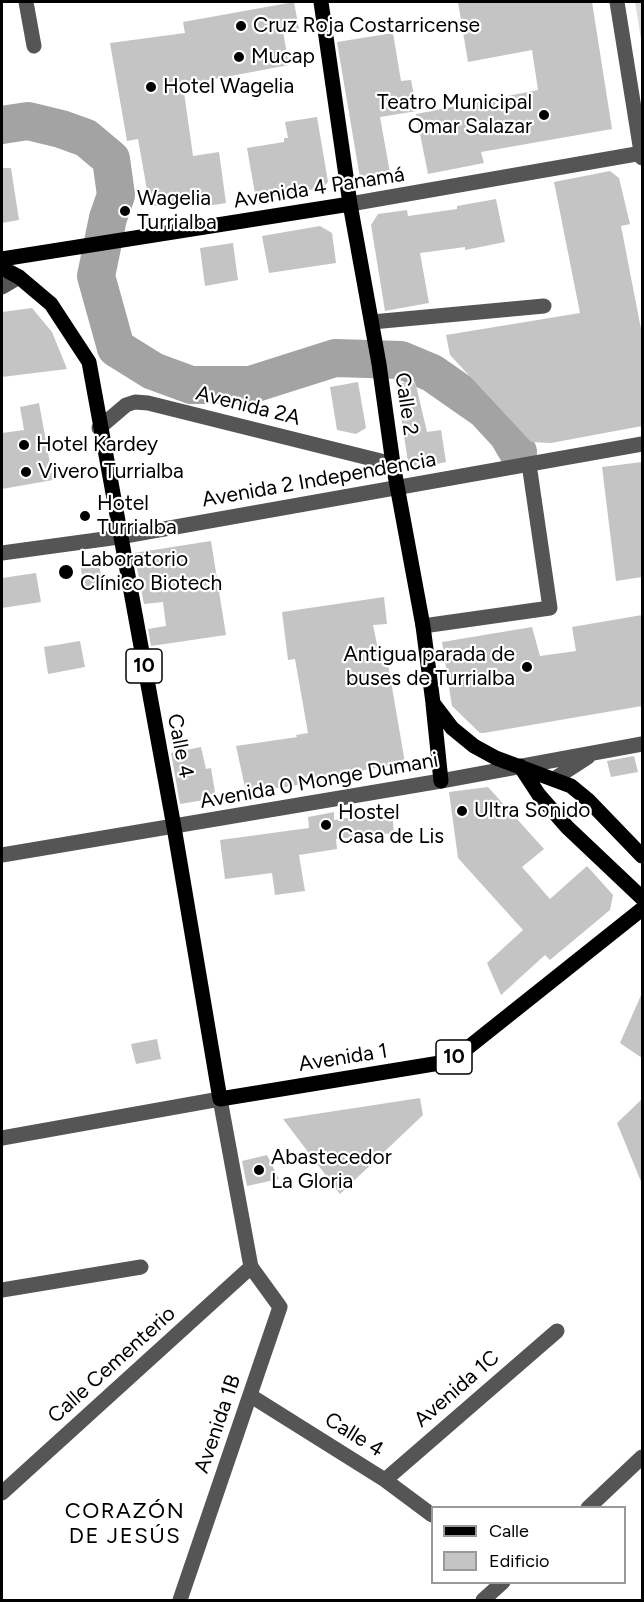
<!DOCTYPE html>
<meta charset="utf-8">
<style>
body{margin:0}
#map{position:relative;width:644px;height:1602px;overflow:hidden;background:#fff;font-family:Figtree,sans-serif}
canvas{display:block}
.frame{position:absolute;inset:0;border:3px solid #000;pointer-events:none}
.legend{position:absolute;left:431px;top:1506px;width:195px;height:78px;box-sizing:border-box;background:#fff;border:2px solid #999;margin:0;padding:8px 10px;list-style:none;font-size:18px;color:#000}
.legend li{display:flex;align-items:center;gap:12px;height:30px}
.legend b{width:30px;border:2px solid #999}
</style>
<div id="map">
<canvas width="644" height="1602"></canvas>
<div class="frame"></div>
<ul class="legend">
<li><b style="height:8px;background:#000"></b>Calle</li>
<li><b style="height:16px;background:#c4c4c4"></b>Edificio</li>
</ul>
</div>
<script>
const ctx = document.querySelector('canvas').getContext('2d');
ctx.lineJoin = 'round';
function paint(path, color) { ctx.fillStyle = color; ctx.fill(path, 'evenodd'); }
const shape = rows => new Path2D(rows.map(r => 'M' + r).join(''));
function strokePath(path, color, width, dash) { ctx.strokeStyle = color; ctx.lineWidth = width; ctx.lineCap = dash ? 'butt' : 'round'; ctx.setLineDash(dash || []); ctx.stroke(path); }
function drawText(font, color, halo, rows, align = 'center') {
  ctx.font = font + ' Figtree,sans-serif'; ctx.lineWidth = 4.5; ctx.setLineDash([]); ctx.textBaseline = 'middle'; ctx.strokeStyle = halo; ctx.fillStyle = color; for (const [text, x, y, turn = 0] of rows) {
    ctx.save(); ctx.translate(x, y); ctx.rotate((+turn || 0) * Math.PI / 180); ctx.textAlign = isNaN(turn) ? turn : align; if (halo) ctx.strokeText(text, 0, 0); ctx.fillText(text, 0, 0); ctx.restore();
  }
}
paint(shape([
 [635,2,642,2,642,45]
]), '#dcdcdc');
strokePath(shape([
 [2,125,28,121,61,129,86,138,111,159,116,195,108,218,96,276,116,348,153,371,191,385,250,385,335,358,401,360,432,373,485,410,508,435,518,452]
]), '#a3a3a3', 38);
paint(shape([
 [294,2,299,29,283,32,289,65,183,85,193,156,219,152,226,203,207,206,205,197,150,207,138,139,127,141,110,43,185,33,183,22],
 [458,2,592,2,612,129,481,152,484,163,428,174,416,114,538,90,532,50,468,62],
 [393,33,401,81,411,80,417,111,380,117,390,173,360,178,337,42],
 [317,117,328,182,322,188,256,199,247,148,284,142,284,138,288,138,285,122],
 [2,168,11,168,19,220,2,223],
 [610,171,619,178,630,224,621,226,642,334,642,426,551,443,531,442,450,355,446,335,580,313,554,182],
 [496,199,505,242,465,250,465,247,420,253,429,303,385,311,371,225,378,214,407,210,408,216,457,209,457,206],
 [320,226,332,233,336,263,269,273,262,236],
 [233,243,238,280,205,286,200,248],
 [32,308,52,332,67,369,2,377,2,312],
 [415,381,427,432,441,430,446,462,419,468,408,462,396,384],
 [358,382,366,428,356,434,337,430,330,387],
 [39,403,53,480,2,489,2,433,24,430,20,407],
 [642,462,642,577,616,581,602,467],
 [211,541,226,635,151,646,148,629,166,626,163,602,144,604,134,553],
 [98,560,103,584,84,587,80,564],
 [36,573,41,602,2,608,2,578],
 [384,597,387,624,373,625,380,659,387,658,405,763,336,775,293,786,246,792,236,746,297,737,296,735,308,733,295,659,288,660,282,612],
 [642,615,642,706,484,733,480,733,452,706,442,642,532,627,540,656,576,651,572,627],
 [80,641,85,667,48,674,44,647],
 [201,747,206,769,211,768,216,798,180,804,171,753],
 [634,756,638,772,611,777,607,761],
 [488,787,544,849,522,867,550,899,587,866,613,895,610,910,550,960,545,955,501,995,487,963,523,930,458,858,449,792],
 [392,811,394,833,336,839,337,849,299,855,305,891,275,895,272,873,225,879,220,840,309,828,308,817,334,812,334,820],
 [642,993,642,1058,620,1043],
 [157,1039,161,1059,136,1064,131,1044],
 [420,1098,423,1115,340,1194,283,1119],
 [642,1099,642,1184,617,1123],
 [267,1155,279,1179,247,1186,242,1161]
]), '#c4c4c4');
strokePath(shape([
 [26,2,34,46],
 [617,2,642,158],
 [350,204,642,153],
 [2,287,19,277],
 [372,322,544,306],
 [99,428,126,405,135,402,148,403,393,464],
 [2,553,119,537,642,444],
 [423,626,550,608,529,464],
 [554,779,588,757],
 [2,855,441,781,642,744],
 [2,1138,220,1099,251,1267,280,1307,180,1600],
 [2,1290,141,1267],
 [251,1396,385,1480,432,1515],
 [385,1480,557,1331],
 [2,1493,251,1267],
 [588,1508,642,1457],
 [483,1600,503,1582]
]), '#555', 15);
strokePath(shape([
 [321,2,350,204,379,364,393,464,423,626,433,703,452,728,474,746,496,758,571,786,588,800,642,856],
 [2,259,350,204],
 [2,268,19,277,51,304,89,362,174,827,220,1099,446,1062,470,1046,642,909],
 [433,704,441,781],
 [520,766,539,795,567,827,642,898]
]), '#000', 15);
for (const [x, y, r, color] of [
 [241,26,6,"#000"],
 [239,57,6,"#000"],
 [151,87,6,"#000"],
 [544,115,6,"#000"],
 [125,211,6,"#000"],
 [24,445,6,"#000"],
 [26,472,6,"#000"],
 [85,516,6,"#000"],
 [66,572,8,"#000"],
 [527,667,6,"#000"],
 [462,811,6,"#000"],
 [326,825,6,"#000"],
 [259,1170,6,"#000"]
]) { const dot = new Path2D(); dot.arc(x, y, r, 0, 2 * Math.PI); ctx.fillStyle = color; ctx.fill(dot); strokePath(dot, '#fff', 2); }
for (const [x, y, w] of [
 [144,666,36],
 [454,1057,36]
]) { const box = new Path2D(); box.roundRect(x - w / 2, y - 17, w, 34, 4.5); ctx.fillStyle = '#fff'; ctx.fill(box); strokePath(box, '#000', 1.5); }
drawText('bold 20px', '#000', null, [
 ["10",144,666],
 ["10",454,1057]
]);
drawText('21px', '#000', '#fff', [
 ["Cruz Roja Costarricense",253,26],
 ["Mucap",251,57],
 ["Hotel Wagelia",163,87],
 ["Teatro Municipal",532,103,"right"],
 ["Omar Salazar",532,127,"right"],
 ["Wagelia",137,199],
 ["Turrialba",137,223],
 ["Hotel Kardey",36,445],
 ["Vivero Turrialba",38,472],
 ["Hotel",97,504],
 ["Turrialba",97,528],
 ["Laboratorio",80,560],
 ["Clínico Biotech",80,584],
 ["Antigua parada de",515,655,"right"],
 ["buses de Turrialba",515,679,"right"],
 ["Ultra Sonido",474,811],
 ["Hostel",338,813],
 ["Casa de Lis",338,837],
 ["Abastecedor",271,1158],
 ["La Gloria",271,1182]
], 'left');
drawText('21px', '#000', '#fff', [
 ["Avenida 4 Panamá",319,188,-9],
 ["Calle 2",406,404,82],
 ["Avenida 2A",248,406,14],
 ["Avenida 2 Independencia",319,480,-10],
 ["Calle 4",180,746,79],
 ["Avenida 0 Monge Dumani",319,781,-10],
 ["Avenida 1",343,1058,-9],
 ["Calle Cementerio",112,1365,-42],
 ["Avenida 1C",457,1389,-41],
 ["Avenida 1B",218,1424,-71],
 ["Calle 4",354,1435,32]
]);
ctx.letterSpacing = '1.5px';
drawText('22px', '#000', '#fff', [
 ["CORAZÓN",125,1512],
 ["DE JESÚS",125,1537]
]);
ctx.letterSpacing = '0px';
</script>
